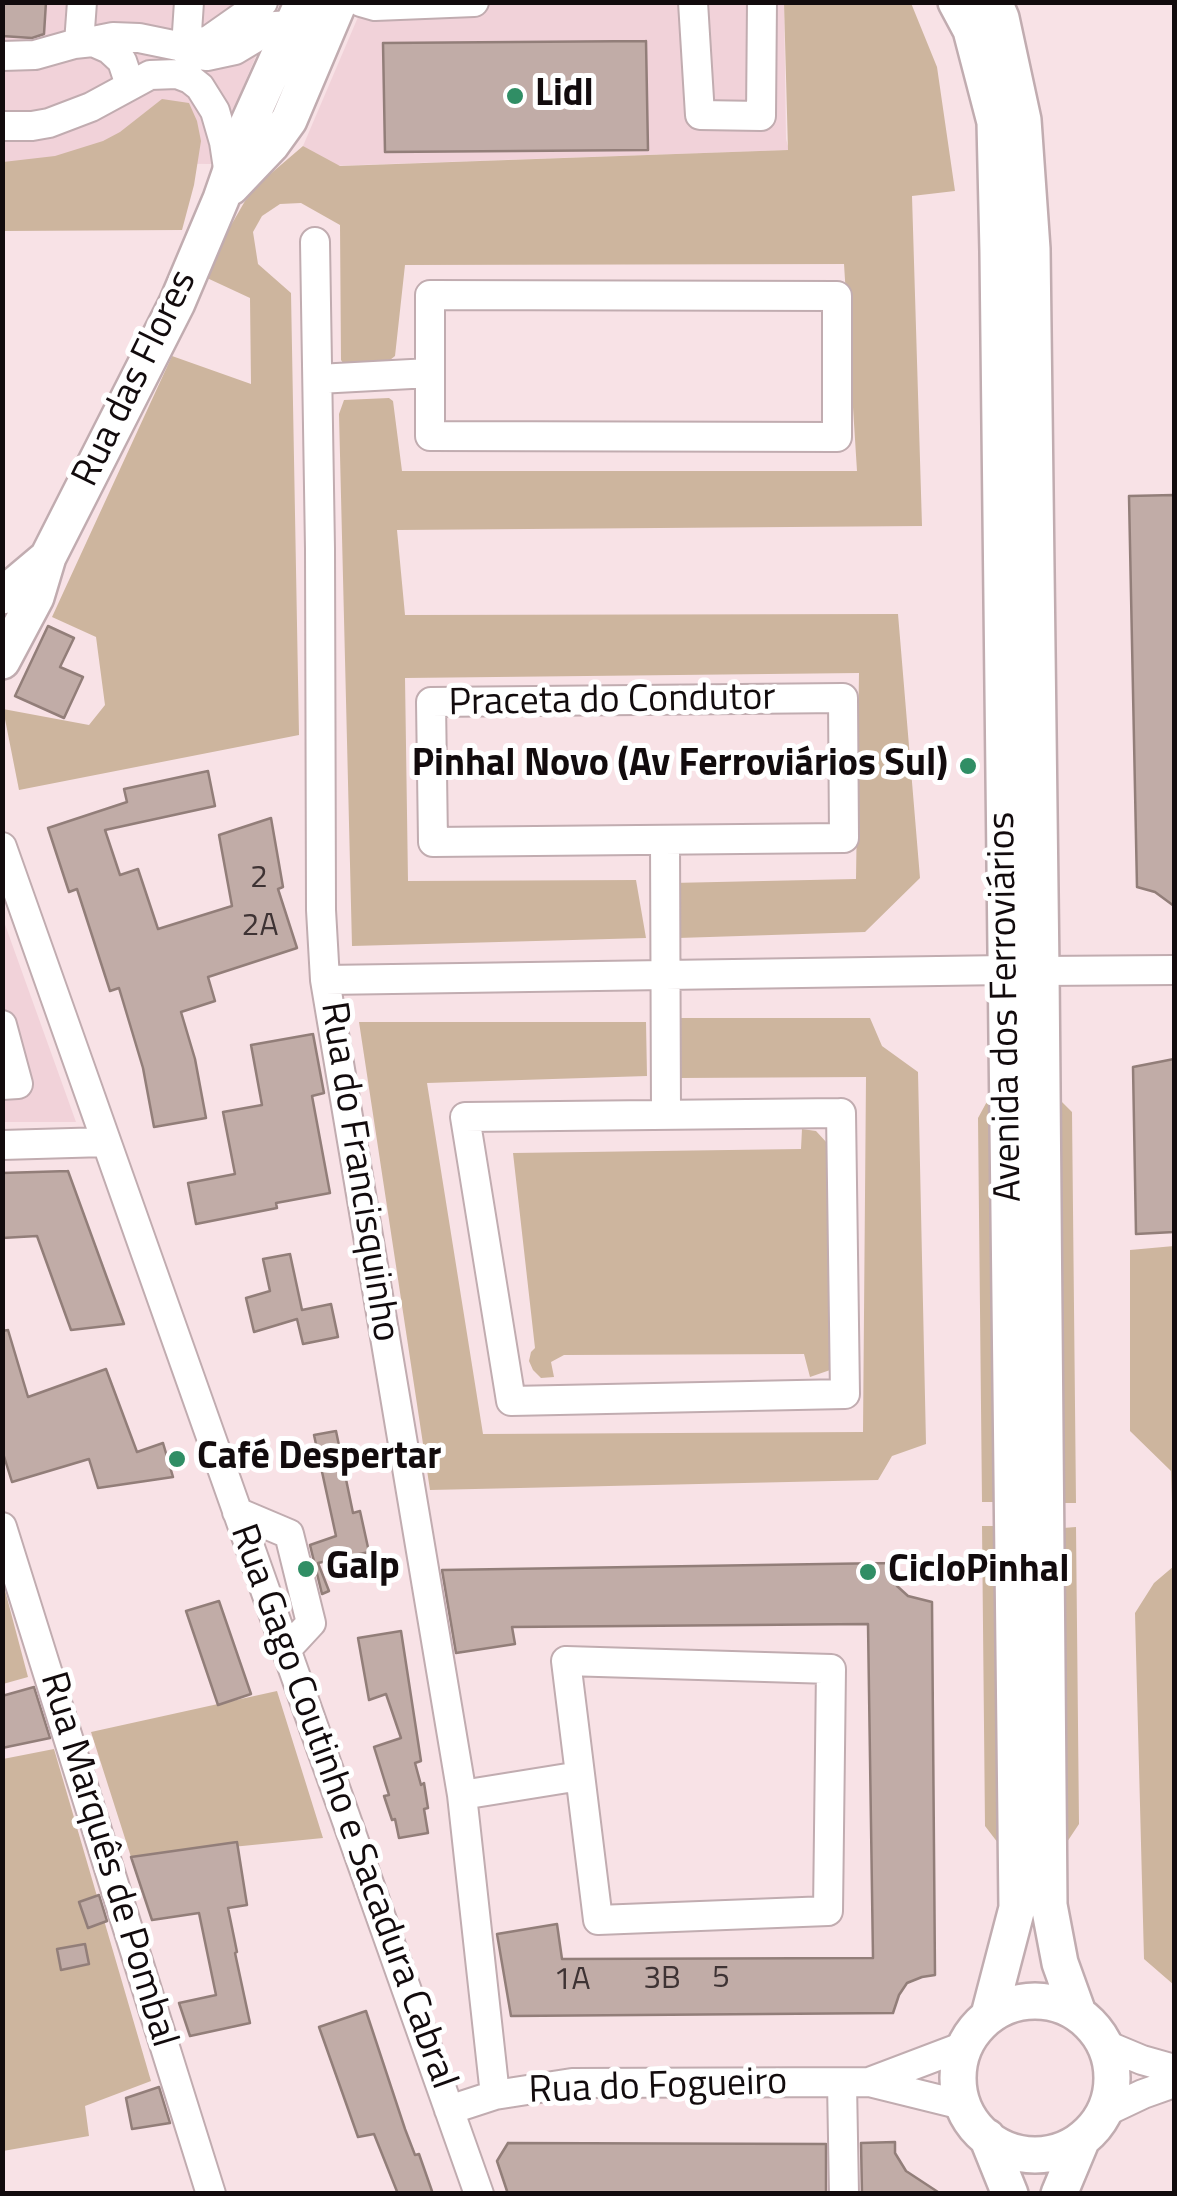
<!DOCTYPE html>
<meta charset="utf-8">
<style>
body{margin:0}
#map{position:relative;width:1177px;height:2196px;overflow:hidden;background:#f8e2e6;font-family:"Titillium Web",sans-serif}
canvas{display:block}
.frame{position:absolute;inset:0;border:5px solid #120b0d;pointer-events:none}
</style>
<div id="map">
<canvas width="1177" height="2196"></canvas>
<div class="frame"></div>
</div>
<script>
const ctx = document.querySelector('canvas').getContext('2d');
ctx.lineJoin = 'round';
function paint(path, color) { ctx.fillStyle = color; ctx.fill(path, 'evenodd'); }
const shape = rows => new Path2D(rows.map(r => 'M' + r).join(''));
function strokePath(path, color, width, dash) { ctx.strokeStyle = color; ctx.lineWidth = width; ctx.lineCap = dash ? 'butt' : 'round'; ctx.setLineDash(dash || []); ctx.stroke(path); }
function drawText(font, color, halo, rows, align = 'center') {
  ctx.font = font + ' "Titillium Web",sans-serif'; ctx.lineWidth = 10; ctx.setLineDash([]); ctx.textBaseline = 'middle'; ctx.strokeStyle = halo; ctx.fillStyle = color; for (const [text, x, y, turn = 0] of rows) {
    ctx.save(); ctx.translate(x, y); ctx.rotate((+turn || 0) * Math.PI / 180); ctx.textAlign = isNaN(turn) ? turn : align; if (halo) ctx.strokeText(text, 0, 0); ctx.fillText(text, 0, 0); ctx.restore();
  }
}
paint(shape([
 [3,3,278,3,211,164,3,162],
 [364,3,784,3,786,139,789,150,331,166,303,146],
 [3,919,76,1122,3,1122]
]), '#f1d2d9');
paint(shape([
 [784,3,911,3,937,67,955,191,912,196,922,526,397,530,405,615,898,614,920,878,865,932,678,938,671,883,856,879,859,673,405,678,408,881,636,880,646,938,352,946,339,414,344,400,389,398,393,401,402,471,857,471,844,264,405,265,395,356,385,364,347,369,341,360,340,225,301,203,280,204,262,216,253,232,258,264,291,293,299,735,19,790,3,709,89,725,105,705,96,637,52,617,172,356,251,384,250,298,207,278,226,234,245,201,261,182,303,146,340,166,788,150],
 [162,99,189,103,197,121,201,141,194,185,182,230,3,231,3,162,55,156,103,141,120,132],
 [672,1018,870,1018,882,1046,918,1072,926,1444,892,1456,878,1480,430,1490,359,1022,646,1022,647,1076,427,1083,483,1434,863,1432,866,1077,679,1078],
 [990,1096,994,1502,982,1502,978,1118],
 [1059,1099,1072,1112,1076,1503,1064,1503],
 [802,1129,816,1131,828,1144,833,1369,810,1377,804,1354,564,1355,551,1362,554,1377,541,1378,533,1370,529,1361,531,1352,535,1348,513,1153,801,1149],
 [1174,1246,1174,1985,1144,1959,1135,1613,1154,1583,1174,1566,1171,1471,1130,1431,1130,1250],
 [982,1526,995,1526,998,1843,985,1826],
 [1076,1527,1079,1824,1067,1842,1063,1528],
 [2,1579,28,1677,3,1684,2,1684],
 [277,1691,323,1838,131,1857,91,1732],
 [54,1749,151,2081,85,2106,89,2136,3,2151,3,1759]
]), '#cdb59e');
const building = shape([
 [2,2,46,2,44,34,32,38,2,36,2,2],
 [646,41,648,150,385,152,383,43,646,41],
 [1174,495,1174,906,1155,892,1137,887,1129,496,1174,495],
 [48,626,74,638,60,667,83,677,64,718,15,696,48,626],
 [208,771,215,806,105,830,120,875,138,869,158,929,232,906,219,835,271,818,283,887,278,889,297,948,208,977,215,1001,181,1012,195,1059,206,1118,154,1127,143,1068,119,988,110,991,77,889,69,892,48,828,127,802,124,789,208,771],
 [313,1034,324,1093,312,1096,330,1193,276,1203,277,1208,196,1224,188,1183,235,1174,223,1112,262,1105,251,1045,313,1034],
 [1174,1059,1174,1232,1136,1234,1133,1067,1174,1059],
 [68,1171,107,1278,124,1324,71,1330,37,1236,2,1238,2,1173,68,1171],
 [290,1254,302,1310,331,1304,338,1337,303,1344,297,1319,254,1332,246,1298,270,1291,263,1259,290,1254],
 [8,1330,28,1397,106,1369,137,1452,163,1443,173,1477,98,1488,89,1459,12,1482,2,1450,2,1331,8,1330],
 [336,1431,353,1513,360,1511,369,1552,318,1563,329,1591,322,1594,310,1545,336,1536,314,1435,336,1431],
 [888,1563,897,1586,908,1596,932,1602,935,1975,922,1977,907,1983,899,1995,893,2013,511,2016,497,1934,557,1924,562,1959,873,1958,868,1624,512,1627,515,1644,456,1653,442,1570,888,1563],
 [219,1601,251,1694,218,1705,186,1611,219,1601],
 [401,1631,421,1761,415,1763,421,1785,424,1783,428,1808,424,1809,428,1833,399,1838,395,1819,392,1820,384,1796,389,1795,374,1747,401,1738,386,1694,369,1700,358,1638,401,1631],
 [34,1687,50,1738,2,1748,2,1696,34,1687],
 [237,1842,247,1905,228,1908,237,1952,235,1953,250,2023,190,2036,179,2003,216,1995,199,1913,152,1920,131,1857,237,1842],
 [99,1895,107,1921,88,1928,79,1902,99,1895],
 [85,1944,89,1964,61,1970,57,1949,85,1944],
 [366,2011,405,2129,415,2155,419,2154,433,2194,398,2194,374,2134,358,2137,319,2027,366,2011],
 [159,2087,170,2123,132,2129,126,2098,159,2087],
 [895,2142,895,2153,906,2171,941,2194,862,2194,861,2143,895,2142],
 [508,2143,826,2144,826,2194,508,2194,497,2161,508,2143]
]);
paint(building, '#c1aca7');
strokePath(building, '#927e79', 2.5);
const minor = shape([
 [361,2,375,6,474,2],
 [693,2,700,115,761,116,762,2],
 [88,42,113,37,139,38,178,46,199,55,207,56,235,50,275,26,292,25,307,32],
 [79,43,82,2],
 [185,47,209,40,263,2],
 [186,47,189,2],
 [2,56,35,55,74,44,93,42,109,49,122,61,130,85],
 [2,126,32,126,49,123,91,107,150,75,177,74,190,79,200,87,215,111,224,142,229,175],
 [315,242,320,549,321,910,325,980,462,1795,495,2095],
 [430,295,837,296,837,437,430,436,430,295],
 [318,379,430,373],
 [843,698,844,838,433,842,431,702,843,698],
 [665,840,666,1115],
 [2,847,479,2194],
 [1041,971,1174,970],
 [325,980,1006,970],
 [2,1025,18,1084,2,1085],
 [841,1113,845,1394,511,1401,465,1117,841,1113],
 [2,1145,106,1142],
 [237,1512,289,1534,311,1623,286,1650],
 [2,1527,211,2194],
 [566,1661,831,1669,828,1911,598,1920,566,1661],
 [462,1795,580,1776],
 [1106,2045,1142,2060,1174,2069],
 [869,2082,964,2046],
 [842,2083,844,2194],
 [449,2110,495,2095,572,2083,869,2082,962,2105],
 [1105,2112,1143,2094,1174,2083]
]);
const major = shape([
 [956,2,971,30,995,122,998,252,1017,1908,989,2015],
 [994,2,1001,18,1023,120,1032,249,1041,971,1049,1905,1060,1963,1078,2013],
 [231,187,271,145,289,120,339,2],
 [2,596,47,558],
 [2,661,36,597,48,557,177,303,221,199,244,133,303,2],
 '958 2078a77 77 0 1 1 154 0a77 77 0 1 1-154 0Z',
 [987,2137,1010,2194],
 [1059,2194,1082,2139]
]);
strokePath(minor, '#c1acb0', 32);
strokePath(major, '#c1acb0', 40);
strokePath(minor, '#fff', 28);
strokePath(major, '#fff', 35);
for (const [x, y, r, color] of [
 [515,96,10,"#308e65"],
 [968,766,10,"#308e65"],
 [177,1459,10,"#308e65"],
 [306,1569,10,"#308e65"],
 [868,1572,10,"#308e65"]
]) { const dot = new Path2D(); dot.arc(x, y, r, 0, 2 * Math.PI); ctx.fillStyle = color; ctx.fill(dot); strokePath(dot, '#fff', 4); }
drawText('32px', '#3e3334', null, [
 ["2",259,879],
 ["2A",260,927],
 ["5",721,1979],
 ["3B",662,1980],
 ["1A",572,1981]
]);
drawText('bold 38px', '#120b0d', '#fff', [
 ["Lidl",535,96],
 ["Pinhal Novo (Av Ferroviários Sul)",948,766,"right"],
 ["Café Despertar",197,1459],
 ["Galp",326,1569],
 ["CicloPinhal",888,1572]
], 'left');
drawText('38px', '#120b0d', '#fff', [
 ["Rua das Flores",136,379,-64],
 ["Praceta do Condutor",612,702,-1],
 ["Avenida dos Ferroviários",1007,1007,-91],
 ["Rua do Francisquinho",358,1172,81],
 ["Rua Gago Coutinho e Sacadura Cabral",342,1807,70],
 ["Rua Marquês de Pombal",107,1860,73],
 ["Rua do Fogueiro",658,2088,-2]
]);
</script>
